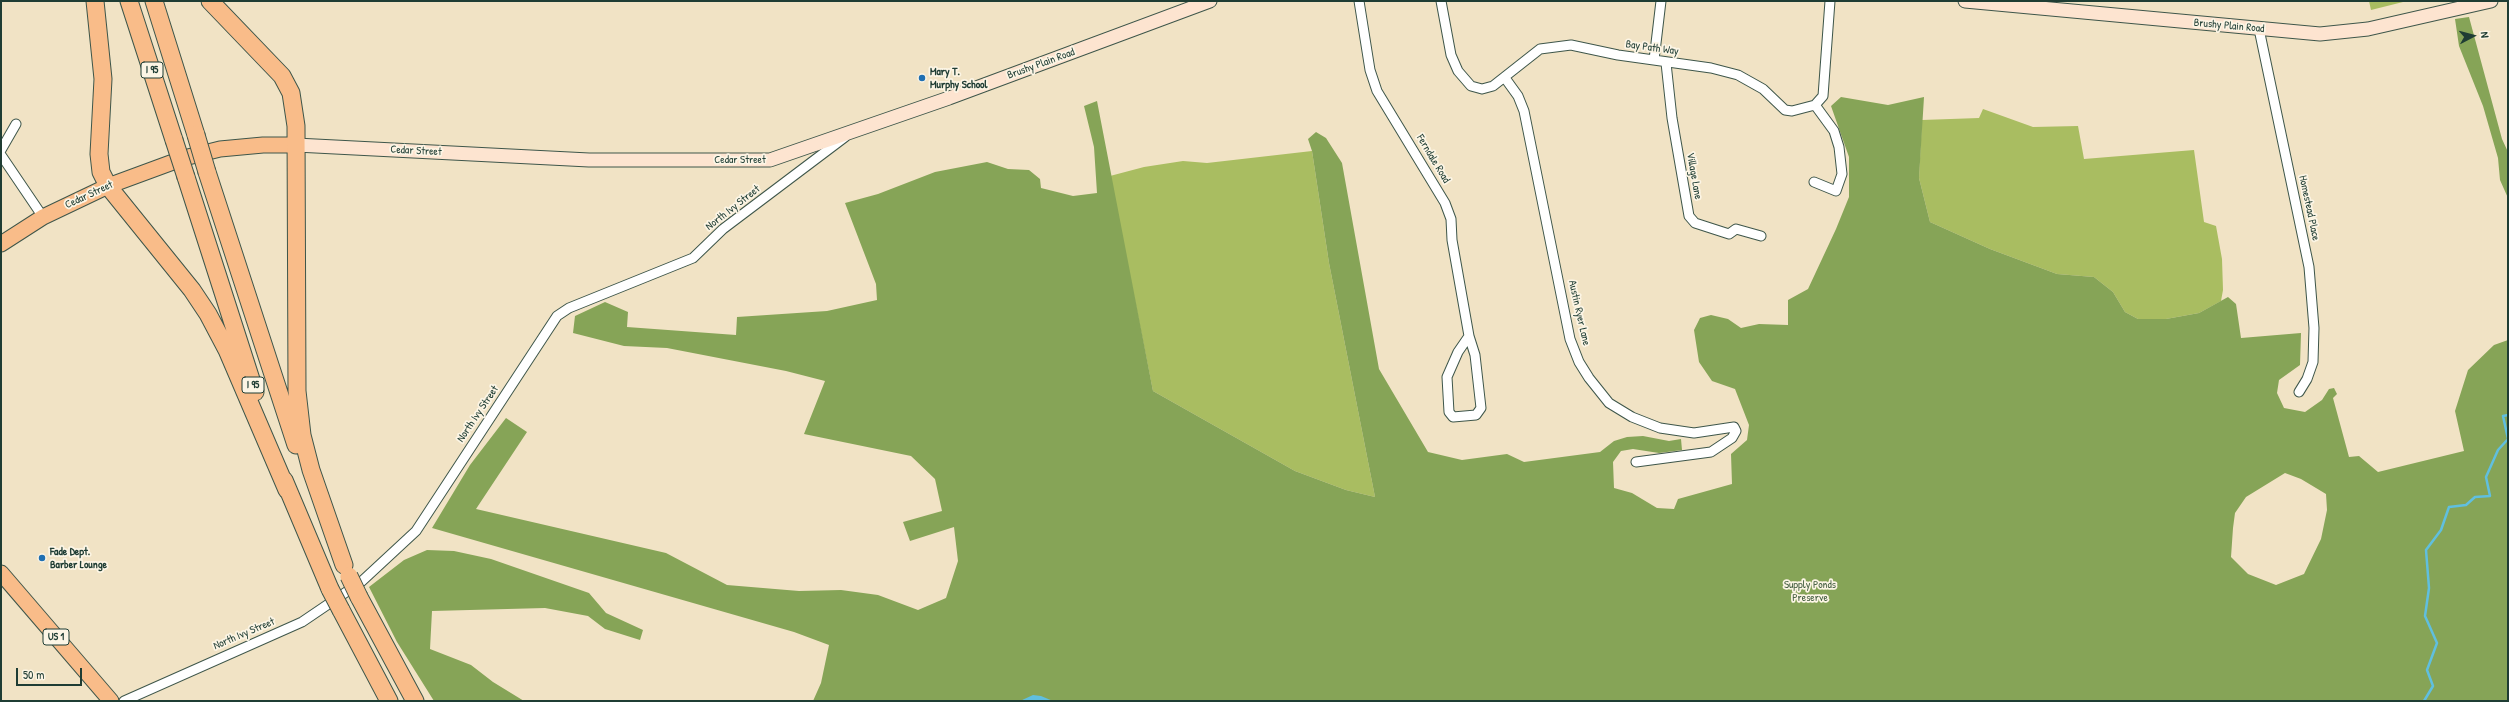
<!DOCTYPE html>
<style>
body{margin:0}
#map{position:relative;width:2509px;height:702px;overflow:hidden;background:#f1e3c5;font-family:"Patrick Hand",sans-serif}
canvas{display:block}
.frame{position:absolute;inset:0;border:2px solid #1f3d34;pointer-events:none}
.north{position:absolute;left:2453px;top:16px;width:40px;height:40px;-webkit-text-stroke:3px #fcf5e5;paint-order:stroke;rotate:84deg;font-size:11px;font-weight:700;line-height:16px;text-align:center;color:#1f3d34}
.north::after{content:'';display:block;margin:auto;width:14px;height:18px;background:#1f3d34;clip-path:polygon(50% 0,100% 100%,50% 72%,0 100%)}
.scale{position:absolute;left:16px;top:668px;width:66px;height:18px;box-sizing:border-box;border:2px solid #1f3d34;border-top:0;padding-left:5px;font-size:12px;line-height:14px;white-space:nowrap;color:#1f3d34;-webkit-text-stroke:3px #fcf5e5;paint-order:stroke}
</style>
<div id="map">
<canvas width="2509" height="702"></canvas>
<div class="frame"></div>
<div class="north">N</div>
<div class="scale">50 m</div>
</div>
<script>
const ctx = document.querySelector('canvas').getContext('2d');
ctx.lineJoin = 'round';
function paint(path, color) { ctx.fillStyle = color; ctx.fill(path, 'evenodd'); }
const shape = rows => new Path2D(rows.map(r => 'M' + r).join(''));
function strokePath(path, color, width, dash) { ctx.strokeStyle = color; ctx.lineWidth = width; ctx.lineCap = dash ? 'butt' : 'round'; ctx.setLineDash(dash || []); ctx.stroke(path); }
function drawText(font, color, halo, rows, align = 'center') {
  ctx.font = font + ' "Patrick Hand",sans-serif'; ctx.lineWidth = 3.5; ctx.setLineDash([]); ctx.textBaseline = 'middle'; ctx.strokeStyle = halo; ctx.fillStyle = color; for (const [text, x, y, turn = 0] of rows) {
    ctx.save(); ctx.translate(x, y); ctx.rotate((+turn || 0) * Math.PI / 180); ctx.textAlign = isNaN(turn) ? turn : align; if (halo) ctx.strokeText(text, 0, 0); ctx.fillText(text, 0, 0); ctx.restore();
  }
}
paint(shape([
 [2369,1,2407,1,2371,10],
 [1983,109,2033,127,2078,126,2084,159,2194,150,2204,222,2216,226,2222,259,2223,290,2221,301,2199,313,2166,319,2138,319,2125,312,2113,292,2094,277,2057,274,1990,249,1930,222,1919,178,1922,120,1979,118],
 [1312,151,1329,263,1375,497,1346,490,1295,471,1153,391,1110,176,1144,167,1183,161,1207,163]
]), '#a9bd61');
paint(shape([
 [2469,17,2502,139,2508,152,2508,198,2500,180,2498,158,2483,106,2459,46,2455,19],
 [1841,97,1888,105,1924,97,1919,178,1930,222,1990,249,2057,274,2094,277,2113,292,2125,312,2138,319,2166,319,2199,313,2228,297,2236,304,2241,338,2301,333,2300,365,2279,380,2277,393,2284,408,2305,412,2322,400,2329,389,2334,388,2337,394,2333,398,2349,457,2359,456,2378,472,2464,451,2455,411,2468,370,2494,345,2508,340,2508,701,813,701,821,683,829,645,794,632,432,528,470,465,506,418,527,432,476,509,666,553,727,585,799,591,841,590,878,595,918,610,946,598,958,561,954,527,910,541,903,522,942,511,935,479,911,456,804,434,825,381,786,371,667,348,624,346,573,333,575,316,605,302,628,312,627,327,736,335,737,317,827,311,877,300,876,284,845,203,878,194,935,172,987,162,1008,169,1029,170,1040,179,1041,188,1073,196,1097,193,1094,147,1084,106,1097,101,1153,391,1295,471,1346,490,1375,497,1329,263,1312,151,1308,139,1316,132,1326,138,1342,163,1379,369,1428,452,1462,460,1507,454,1524,462,1600,452,1614,441,1627,437,1643,436,1669,441,1681,439,1682,450,1659,453,1633,449,1621,451,1613,462,1614,488,1632,493,1657,508,1674,509,1678,499,1732,484,1731,454,1747,440,1749,425,1735,389,1712,381,1699,362,1694,330,1700,318,1711,315,1728,319,1741,328,1759,324,1788,325,1788,300,1808,289,1836,229,1849,197,1849,157,1831,106],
 [2285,473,2301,479,2326,494,2327,510,2321,539,2304,574,2276,585,2248,574,2231,557,2233,528,2235,513,2246,497],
 [427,550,454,551,491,559,589,593,606,613,643,630,640,640,605,629,588,616,545,608,432,611,430,649,471,665,493,682,524,701,434,701,397,642,369,587,404,560]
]), '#86a457');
paint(shape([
 [1033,695,1041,696,1053,701,1020,701]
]), '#60bfdf');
strokePath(shape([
 [2424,701,2433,686,2427,670,2437,643,2425,616,2429,588,2426,550,2441,530,2449,507,2466,505,2475,497,2490,496,2486,477,2498,450,2508,439,2503,416,2508,415]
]), '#60bfdf', 2.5);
const street = shape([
 [1359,1,1370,70,1377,91,1445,203,1451,219,1452,240,1469,336],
 [1441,1,1451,55,1458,71,1471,86,1482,89,1493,86,1540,49,1571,45,1618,55,1711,68,1738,75,1763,89,1785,110,1792,111,1815,105,1823,96,1830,1],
 [2259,29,2309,267,2314,328,2313,362,2307,379,2299,392],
 [1654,60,1661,1],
 [1666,63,1672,118,1689,216,1695,223,1729,234,1736,229,1761,236],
 [1505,78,1518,96,1524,111,1570,339,1579,362,1589,378,1609,403,1632,417,1660,428,1694,433,1734,427,1736,431,1732,438,1711,452,1636,462],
 [1,150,16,124],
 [1,155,43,217],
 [1814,182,1836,191,1842,174,1839,147,1834,131,1815,105],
 [1469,336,1475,355,1481,408,1476,415,1453,417,1449,412,1447,377,1458,352,1469,336],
 [124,701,302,622,361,582,416,531,557,316,569,308,693,258,723,229,845,137]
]);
const secondary = shape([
 [1965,1,2320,34,2368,29,2491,1],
 [296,145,589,160,770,160,949,98,1210,1]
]);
const primary = shape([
 [1,244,43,217,108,186,184,158,220,149,263,145,296,145],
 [1,573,111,701]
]);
const highway = shape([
 [95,1,103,79,99,154,101,172,108,186,192,290,208,314,227,350,287,490],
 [129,1,174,140],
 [154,1,196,135],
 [210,1,282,76,291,93,296,126,297,391,302,435,311,470,344,565],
 [207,172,296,445],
 [186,177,255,392],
 [284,480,330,589],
 [359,597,415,701],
 [341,610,389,701]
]);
strokePath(street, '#3e564a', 11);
strokePath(secondary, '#3e564a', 15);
strokePath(primary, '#3e564a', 17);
strokePath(highway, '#3e564a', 19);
strokePath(street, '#fff', 9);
strokePath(secondary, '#fde4d0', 13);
strokePath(primary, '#f9bc89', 15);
strokePath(highway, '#f9bc89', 17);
const highwayBridge = shape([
 [196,135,207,172],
 [174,140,186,177],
 [349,576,359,597],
 [330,589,341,610]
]);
strokePath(highwayBridge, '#3e564a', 19, []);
strokePath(highwayBridge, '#f9bc89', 17);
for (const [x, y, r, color] of [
 [922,78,4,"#1f6fb2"],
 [42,558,4,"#1f6fb2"]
]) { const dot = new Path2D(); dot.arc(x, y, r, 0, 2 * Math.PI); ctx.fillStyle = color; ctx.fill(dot); strokePath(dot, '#fcf5e5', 1.5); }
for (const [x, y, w] of [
 [152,70,22],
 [253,385,22],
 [56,637,26]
]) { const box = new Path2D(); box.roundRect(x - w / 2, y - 8, w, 16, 3); ctx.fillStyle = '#fcf5e5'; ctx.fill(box); strokePath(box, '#1f3d34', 1); }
drawText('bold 10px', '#1f3d34', null, [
 ["I 95",152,70],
 ["I 95",253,385],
 ["US 1",56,637]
]);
drawText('11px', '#1f3d34', '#fcf5e5', [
 ["Brushy Plain Road",2229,26,5],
 ["Bay Path Way",1652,48,8],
 ["Brushy Plain Road",1041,64,-20],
 ["Cedar Street",416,151,3],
 ["Ferndale Road",1433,159,59],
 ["Cedar Street",740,160],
 ["Village Lane",1694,176,80],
 ["Cedar Street",89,195,-25],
 ["North Ivy Street",733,208,-38],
 ["Homestead Place",2309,208,78],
 ["Austin Ryer Lane",1579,313,77],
 ["North Ivy Street",478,414,-56],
 ["North Ivy Street",244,634,-23]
]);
drawText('bold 11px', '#1f3d34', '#fcf5e5', [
 ["Mary T.",930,72],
 ["Murphy School",930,85],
 ["Fade Dept.",50,552],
 ["Barber Lounge",50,565]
], 'left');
drawText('11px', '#425d3f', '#fcf5e5', [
 ["Supply Ponds",1810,585],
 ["Preserve",1810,598]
]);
</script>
